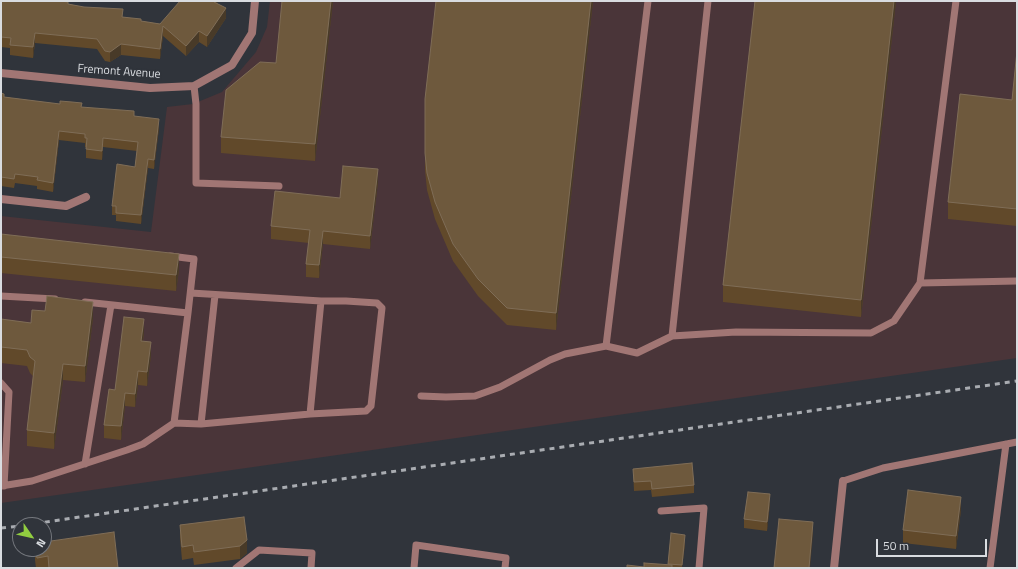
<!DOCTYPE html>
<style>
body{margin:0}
#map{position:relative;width:1018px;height:569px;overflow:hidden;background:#30343b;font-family:"Titillium Web",sans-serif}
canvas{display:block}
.frame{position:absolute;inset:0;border:2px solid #d9dce0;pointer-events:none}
.north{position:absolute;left:12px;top:517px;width:40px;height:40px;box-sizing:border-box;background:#30343b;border:1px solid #74777d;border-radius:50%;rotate:124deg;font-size:11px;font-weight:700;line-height:16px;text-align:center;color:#d9dce0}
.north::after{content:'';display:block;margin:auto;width:14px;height:18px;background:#91cd40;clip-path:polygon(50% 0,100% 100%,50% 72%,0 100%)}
.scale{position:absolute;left:876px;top:539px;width:111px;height:18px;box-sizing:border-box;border:2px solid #d9dce0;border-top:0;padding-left:5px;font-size:12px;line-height:14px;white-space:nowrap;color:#d9dce0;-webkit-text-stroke:3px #30343b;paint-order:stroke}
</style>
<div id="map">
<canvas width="1018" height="569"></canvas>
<div class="frame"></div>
<div class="north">N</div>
<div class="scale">50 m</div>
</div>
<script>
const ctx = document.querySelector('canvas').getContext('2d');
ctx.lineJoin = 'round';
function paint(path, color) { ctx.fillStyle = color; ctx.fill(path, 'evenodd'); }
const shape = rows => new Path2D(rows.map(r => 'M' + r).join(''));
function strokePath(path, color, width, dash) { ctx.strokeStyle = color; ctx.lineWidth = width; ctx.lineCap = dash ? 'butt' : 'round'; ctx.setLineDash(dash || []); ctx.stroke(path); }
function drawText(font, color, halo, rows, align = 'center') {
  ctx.font = font + ' "Titillium Web",sans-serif'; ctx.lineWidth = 4; ctx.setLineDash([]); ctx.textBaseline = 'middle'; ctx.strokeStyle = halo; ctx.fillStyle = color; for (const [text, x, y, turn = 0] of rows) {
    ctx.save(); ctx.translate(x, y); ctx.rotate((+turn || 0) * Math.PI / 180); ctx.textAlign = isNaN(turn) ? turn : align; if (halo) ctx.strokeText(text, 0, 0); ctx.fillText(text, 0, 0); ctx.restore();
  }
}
paint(shape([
 [270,1,1017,1,1017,358,1,503,1,216,151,232,167,107,193,104,222,92,256,52,267,27]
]), '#4a3539');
strokePath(shape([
 [648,1,606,346,637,353,672,336,736,332,871,333,894,321,920,283,956,1],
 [194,86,196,104,196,183,279,186],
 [170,256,194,259,188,313],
 [920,283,1017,281],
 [1,296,55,299],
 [672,336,708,1],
 [1,383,9,392,4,486],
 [421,396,446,397,475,396,500,387,550,360,565,354,606,346],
 [310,414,366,411,371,406,382,308,377,303,346,301,321,301],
 [174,423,201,424,310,414,321,301,191,293],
 [201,424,215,295],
 [85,464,111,305],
 [843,481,883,468,1017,442],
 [1,486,32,481,127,450,143,444,174,423,188,313,85,302],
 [661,511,704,508,699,568],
 [236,568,259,550,312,553,311,568],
 [414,568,416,545,506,558,505,568],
 [990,568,1006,444]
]), '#a17674', 7);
strokePath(shape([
 [1,199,66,206,86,197],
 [834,568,843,481]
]), '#a17674', 8);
strokePath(shape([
 [1,73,150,88,194,86,232,65,252,33,255,1]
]), '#a17674', 8);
strokePath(shape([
 [25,525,1017,381],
 [1,528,20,526]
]), '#a9acb1', 3, [5, 5]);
paint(shape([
 [1,1,68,4,141,21,160,24,217,4,226,18,207,47,199,42,186,56,163,36,160,59,121,55,110,62,105,61,97,49,35,43,33,58,10,55,10,48,1,47],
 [333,1,315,161,221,153,221,137,276,63],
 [593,1,556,330,507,325,478,296,453,261,435,219,427,190,425,170,425,99],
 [755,1,896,1,861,317,723,302,723,285],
 [1017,51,1017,226,948,219,948,202,1012,100],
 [1,93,4,97,82,107,134,116,159,128,154,169,148,168,141,224,116,221,116,215,112,215,112,206,135,167,137,151,103,147,102,160,86,158,86,147,85,147,85,143,59,140,53,192,37,189,37,186,15,183,14,188,1,186],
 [378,182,370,249,323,244,319,278,306,277,306,264,309,243,271,239,271,226,340,198],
 [1,234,179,270,176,291,1,273],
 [93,318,85,382,63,380,54,449,27,446,27,430,33,376,30,373,27,366,1,363,1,319,31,323],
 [144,332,143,341,151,355,147,386,138,385,135,407,125,406,121,440,104,438,104,425,115,390],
 [633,469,694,485,694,493,652,497,651,490,634,491],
 [770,503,767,531,744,528,744,519],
 [961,510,956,549,903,543,903,530],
 [244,517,247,553,240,559,194,565,193,558,182,560,180,538,180,525],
 [671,533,685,544,682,568,627,568,668,565],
 [35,549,44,549,118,568,36,568,35,560]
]), '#61492a');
paint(shape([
 [214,1,218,1,214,13],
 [331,1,333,1,315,161,315,144],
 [591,1,593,1,556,330,556,313],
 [894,1,896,1,861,317,861,300],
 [226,8,226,18,207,47,207,36],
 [163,26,163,36,160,59,160,49],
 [199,31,199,42,186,56,186,46],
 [35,33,35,43,33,58,33,47],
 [121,44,121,55,110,62,110,52],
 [159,119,159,128,154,169,154,160],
 [59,131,59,140,53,192,53,183],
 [103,138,103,147,102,160,102,151],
 [148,159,148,168,141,224,141,215],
 [378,169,378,182,370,249,370,236],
 [323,231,323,244,319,278,319,265],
 [179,254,179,270,176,291,176,275],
 [93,302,93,318,85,382,85,366],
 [144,319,144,332,141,354,141,341],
 [151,342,151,355,147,386,147,372],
 [63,364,63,380,54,449,54,433],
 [138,371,138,385,135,407,135,394],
 [125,393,125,406,121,440,121,426],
 [770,494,770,503,767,531,767,522],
 [961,497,961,510,956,549,956,536],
 [813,522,813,534,810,568,809,568],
 [685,535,685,544,682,568],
 [247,540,247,553,240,559,240,546]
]), '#483a28');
const building = shape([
 [1,1,61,1,68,2,68,4,84,7,123,9,122,17,141,19,141,21,160,24,180,1,214,1,214,2,226,8,207,36,199,31,186,46,163,26,160,49,121,44,110,52,105,51,97,39,35,33,33,47,10,45,11,38,1,37,1,1],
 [282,1,331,1,315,144,221,137,226,90,260,62,276,63,282,1],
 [436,1,591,1,556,313,507,308,478,279,453,244,435,202,427,173,425,153,425,99,436,1],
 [755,1,894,1,861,300,723,285,755,1],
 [1017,51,1017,209,948,202,960,94,1012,100,1017,51],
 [1,93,4,94,4,97,60,104,60,101,72,102,82,103,81,107,134,111,134,116,159,119,154,160,148,159,141,215,116,213,116,206,112,206,117,164,135,167,138,142,103,138,102,151,86,149,87,138,85,138,85,134,59,131,53,183,37,180,38,177,15,174,14,179,1,177,1,93],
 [343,166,378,169,370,236,323,231,319,265,306,264,310,230,271,226,275,191,340,198,343,166],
 [1,234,179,254,176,275,1,257,1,234],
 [47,296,93,302,85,366,63,364,54,433,27,430,35,361,30,357,27,350,1,347,1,319,31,323,32,310,45,311,47,296],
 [124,317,144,319,141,341,151,342,147,372,138,371,135,394,125,393,121,426,104,425,109,389,115,390,124,317],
 [692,463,694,485,652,489,651,481,634,482,633,469,692,463],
 [908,490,961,497,956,536,903,530,908,490],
 [748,492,770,494,767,522,744,519,748,492],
 [244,517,247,540,240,546,194,552,193,545,182,547,180,525,244,517],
 [779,519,813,522,809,568,774,568,779,519],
 [114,532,118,568,49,568,48,556,37,558,35,549,44,549,44,542,114,532],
 [671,533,685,535,682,565,668,564,671,533],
 [644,563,672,565,672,568,627,568,627,565,644,567,644,563]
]);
paint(building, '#6e593d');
strokePath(building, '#7f6d57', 1);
drawText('12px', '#d9dce0', '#30343b', [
 ["Fremont Avenue",119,72,4]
]);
</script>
